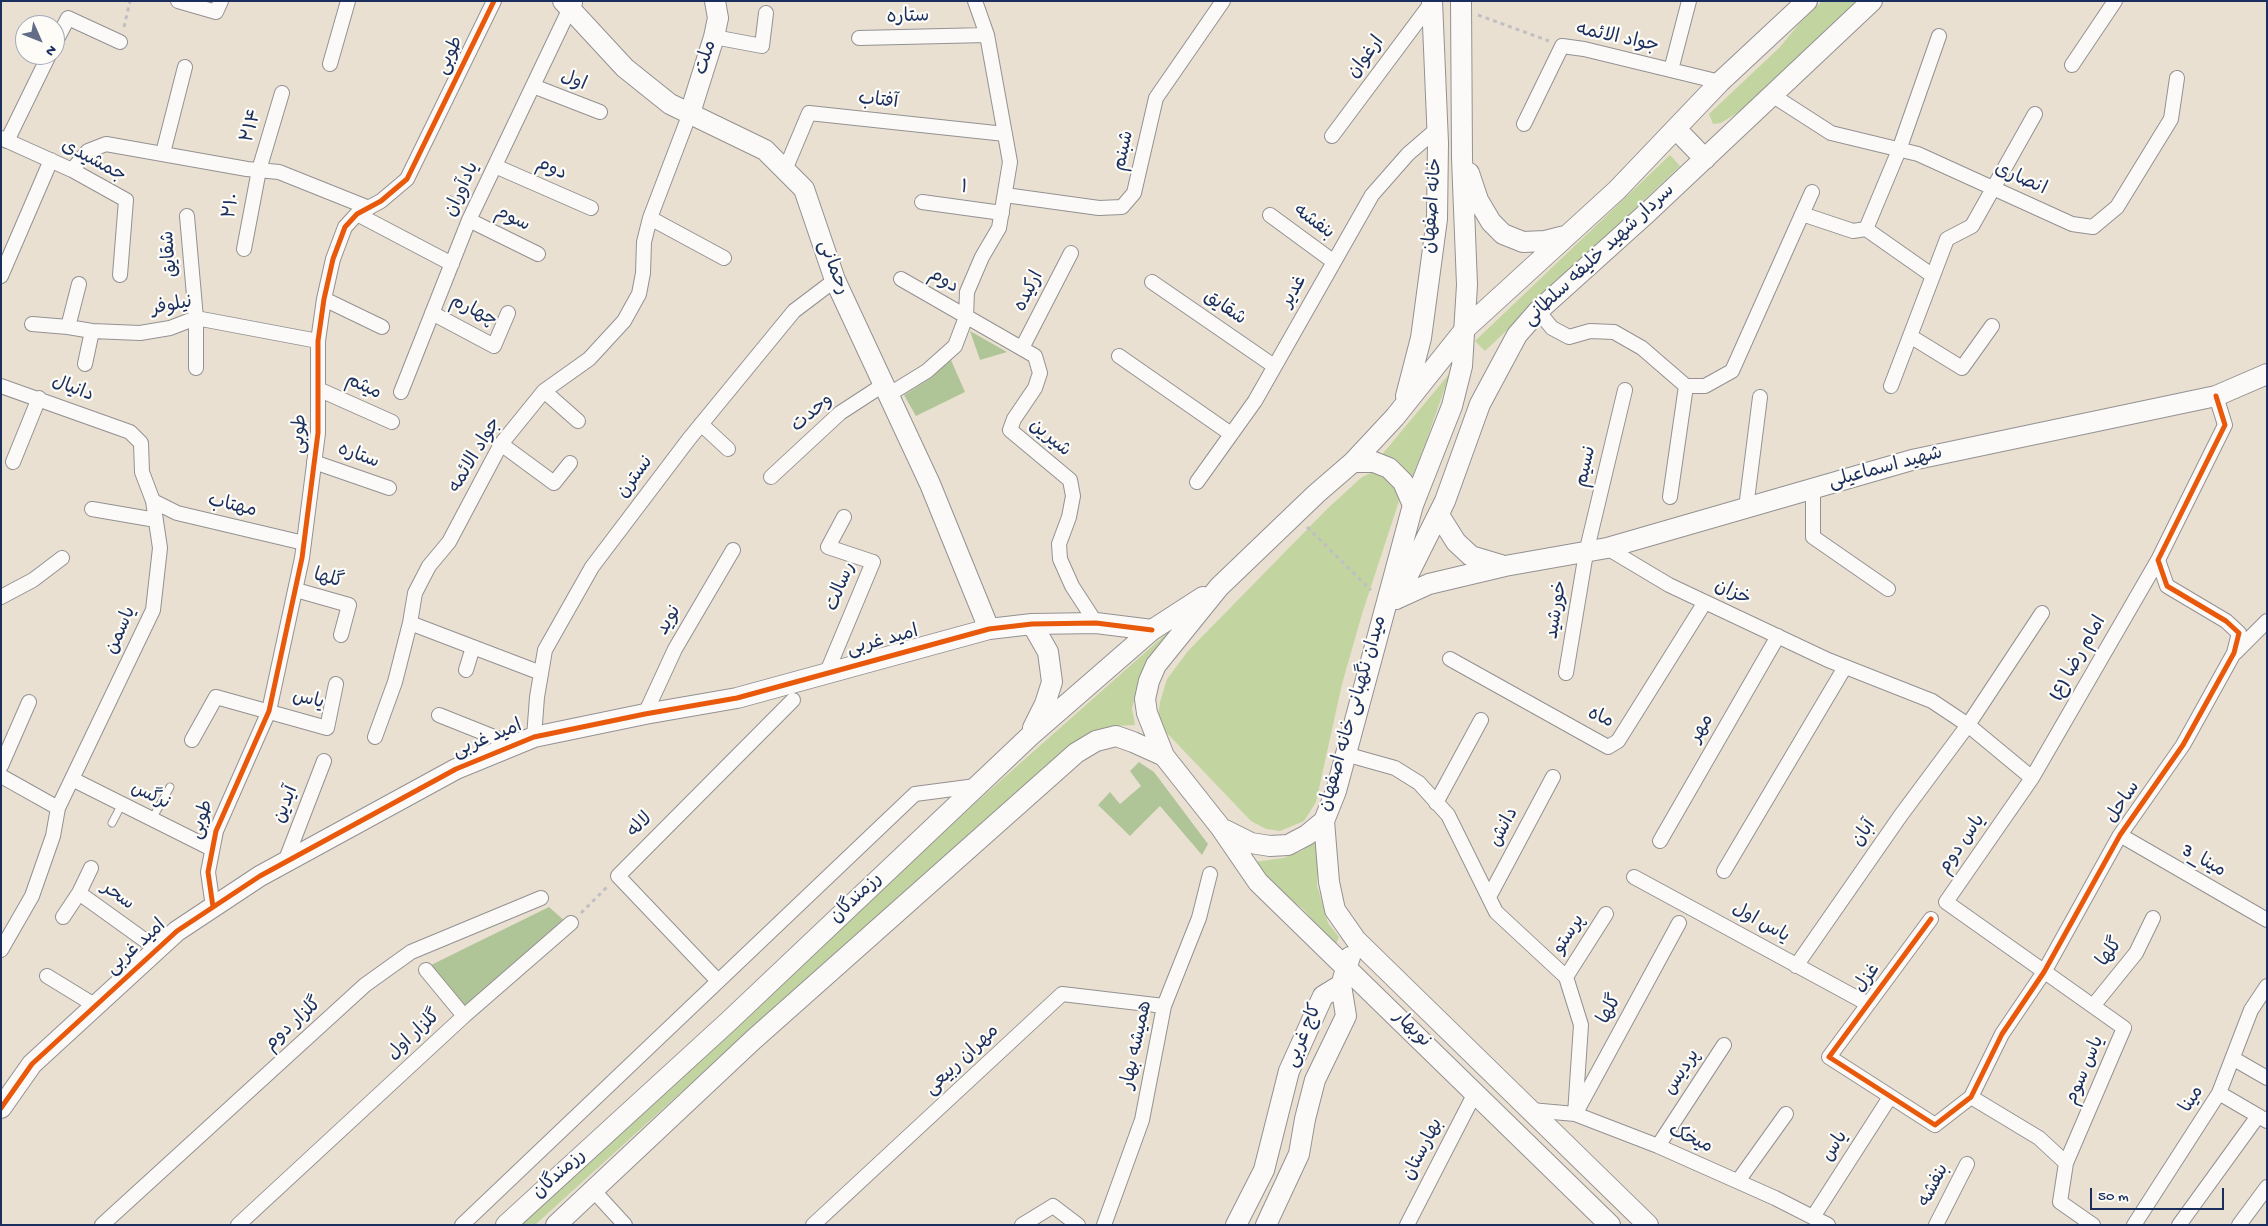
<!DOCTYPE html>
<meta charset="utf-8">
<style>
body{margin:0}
#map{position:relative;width:2268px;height:1226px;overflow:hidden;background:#eae0d2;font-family:"Gochi Hand",sans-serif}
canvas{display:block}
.frame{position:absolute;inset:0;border:2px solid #1b2f5e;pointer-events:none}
.north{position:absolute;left:15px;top:15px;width:50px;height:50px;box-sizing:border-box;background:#fdfcf7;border:1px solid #a3aaba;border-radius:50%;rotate:134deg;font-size:14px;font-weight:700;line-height:20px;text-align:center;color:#1b2f5e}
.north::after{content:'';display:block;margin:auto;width:18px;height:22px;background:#636d87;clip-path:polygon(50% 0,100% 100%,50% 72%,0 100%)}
.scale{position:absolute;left:2090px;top:1188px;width:134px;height:22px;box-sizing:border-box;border:2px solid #1b2f5e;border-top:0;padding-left:6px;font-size:15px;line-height:18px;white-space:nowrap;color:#1b2f5e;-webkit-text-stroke:4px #fdfcf7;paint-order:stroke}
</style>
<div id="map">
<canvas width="2268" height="1226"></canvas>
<div class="frame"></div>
<div class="north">N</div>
<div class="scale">50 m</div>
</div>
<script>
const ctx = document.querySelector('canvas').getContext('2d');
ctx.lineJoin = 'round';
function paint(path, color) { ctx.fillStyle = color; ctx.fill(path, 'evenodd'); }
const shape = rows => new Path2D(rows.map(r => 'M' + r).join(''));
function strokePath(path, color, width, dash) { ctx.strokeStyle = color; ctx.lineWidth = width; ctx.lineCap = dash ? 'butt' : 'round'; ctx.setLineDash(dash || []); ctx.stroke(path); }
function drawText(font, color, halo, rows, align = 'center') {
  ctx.font = font + ' "Gochi Hand","Playpen Sans Arabic",sans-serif'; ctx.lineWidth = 4.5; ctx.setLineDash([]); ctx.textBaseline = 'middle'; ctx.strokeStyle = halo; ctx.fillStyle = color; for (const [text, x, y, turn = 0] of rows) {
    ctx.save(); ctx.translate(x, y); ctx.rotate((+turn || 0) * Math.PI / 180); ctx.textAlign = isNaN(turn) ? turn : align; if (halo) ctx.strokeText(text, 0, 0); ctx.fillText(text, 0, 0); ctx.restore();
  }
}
paint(shape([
 [1822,1,1860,1,1740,111,1721,123,1713,124,1709,114,1779,48,1799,24],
 [1670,155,1680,166,1485,351,1475,341],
 [1450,373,1426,442,1412,477,1395,458,1380,457],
 [1375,471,1396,486,1399,501,1362,614,1342,684,1316,802,1304,821,1280,831,1266,829,1251,821,1162,728,1158,717,1160,702,1167,679,1188,651,1326,510,1362,477],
 [1175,626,1137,688,1132,709,1135,725,1115,726,1089,734,811,974,535,1225,520,1225,981,798],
 [1321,835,1317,885,1328,923,1339,937,1335,946,1303,909,1275,887,1254,862,1283,858,1302,851]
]), '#c2d49f');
paint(shape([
 [970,331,1007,352,980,360],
 [951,360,965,392,916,416,904,395,929,379],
 [1139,762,1154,772,1208,844,1202,855,1160,806,1130,836,1098,805,1110,792,1120,804,1141,786,1130,771],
 [549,907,567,923,465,1007,429,966]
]), '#b0c597');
const lane = shape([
 [152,819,170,787],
 [112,823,122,804]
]);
const street = shape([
 [178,1,216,12,221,1],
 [714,37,762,46,766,13],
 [859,38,987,35],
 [55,43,68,18,120,42],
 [330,64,348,1],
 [2072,65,2115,1],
 [1671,70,1689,1],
 [533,86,600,112],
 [1772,95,1831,133,1918,154,2072,224,2093,227,2117,207,2171,119,2177,78],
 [1524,124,1562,46,1584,49,1720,82],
 [1332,136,1432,2],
 [1,138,72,170,126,200,120,275],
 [7,141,49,55],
 [163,153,185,67],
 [495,166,591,208],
 [72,170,88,151,106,144,247,169,279,172,369,208],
 [785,170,809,113,1005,134],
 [1005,195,1099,208,1122,207,1134,193,1156,98,1223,1],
 [922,202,1002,213],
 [357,214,452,264],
 [1802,214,1853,231,1866,229,1899,150,1939,36],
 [1270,215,1334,262],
 [187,216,196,318,196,368],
 [650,218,724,258],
 [469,220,538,254],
 [1866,229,1933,276],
 [244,249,259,170,282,93],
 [1,276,51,160],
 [901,279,1035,356,1040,373,1035,388,1014,419,1010,430,1070,480,1073,496,1069,517,1059,544,1060,559,1072,586,1096,623],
 [1152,282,1274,366],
 [324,299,382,327],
 [1538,311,1552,328,1569,337,1590,331,1614,332,1642,348,1686,386,1705,386,1732,371,1812,192],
 [432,313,494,346,508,313],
 [32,324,68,327,92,331,140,333,170,328,196,318,318,341],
 [68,327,79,284],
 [1910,336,1962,368,1992,326],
 [1022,348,1071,253],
 [1119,356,1231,434],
 [85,364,92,331],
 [1,386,130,432,141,443,142,472,153,501,160,548,153,610,58,808,53,836,32,896,1,950],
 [1891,386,1947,239,1972,226,2035,114],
 [318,389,392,422],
 [544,391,578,421],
 [401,392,469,220,570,8,575,3],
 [888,395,927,371,955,346,966,317,967,292,982,257,999,228,1010,162,987,35,975,1],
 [701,424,728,449],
 [501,444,554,483,570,463],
 [13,462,39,398],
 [314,462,389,488],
 [771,477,840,413,883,385],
 [1197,482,1255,401,1372,195,1408,154,1437,129],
 [1813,488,1813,537,1888,589],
 [1670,497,1686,386],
 [153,501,177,513,304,543],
 [1746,508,1760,397],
 [92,509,156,520],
 [1607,548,1669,585,1828,660,1932,701,1968,725,2032,778,1946,902,2124,1028,2066,1163],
 [296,590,349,605,341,635],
 [1,597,33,580,62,558],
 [410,623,541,673],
 [2235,653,2267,621],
 [1450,659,1608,747,1618,741,1705,602],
 [466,670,473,647],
 [827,672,873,562,828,547,844,517],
 [1566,673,1586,553,1625,390],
 [645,714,675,649,733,550],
 [439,715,514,745],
 [375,737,395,682,410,623,415,593,429,566,449,542,501,444,544,391,589,359,624,321,639,294,643,273,644,242,650,218,690,113],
 [534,737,537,697,545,650,592,567,689,439,794,311,835,280],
 [192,740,216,697,327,728,336,684],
 [1345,754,1395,768,1419,783,1448,815,1496,912,1566,977,1581,1025,1575,1114],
 [1,766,29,702],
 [1,776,58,808],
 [2032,778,2158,560],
 [72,779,212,849],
 [1436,803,1481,720],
 [2120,835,2267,920],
 [1660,841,1778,636],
 [285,862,324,761],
 [1724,871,1845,667],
 [1634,877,1868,1004],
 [79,893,157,949],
 [1489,897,1553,777],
 [213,907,208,872,216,831,269,711,302,558,318,433,318,341,324,299,333,259,345,227,357,214,381,201,407,179,494,1],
 [63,917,79,893,91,868],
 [1931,919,1829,1057,1935,1125,1971,1097,2002,1034,2044,972,2120,835,2183,745,2234,653,2239,633,2226,621,2167,586,2158,560,2225,425,2216,396],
 [1796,966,1901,815,1968,725,2042,613],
 [426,970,464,1016],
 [47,976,96,1006],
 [1566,977,1606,914],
 [718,981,618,876,793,700],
 [2093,1006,2136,953,2153,918],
 [2234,1059,2267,1078],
 [2219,1093,2267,1121],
 [1971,1097,2039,1138,2066,1163,2060,1202,2093,1225],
 [1578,1109,1679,923],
 [1531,1110,1575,1114,1658,1146,1775,1198,1828,1225],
 [1658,1146,1724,1045],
 [1738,1181,1786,1114],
 [589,1197,593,1190,625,1225],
 [1813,1217,1890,1097],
 [102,1225,365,985,411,952,541,898],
 [238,1225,464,1016,571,923],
 [462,1225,915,794,976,786],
 [813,1225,1062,994,1164,1006],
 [1022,1225,1053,1206,1078,1225],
 [1104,1225,1142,1120,1164,1006,1199,918,1210,874],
 [1407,1225,1475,1093],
 [1936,1225,1967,1164],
 [2134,1225,2219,1093,2251,1010,2267,986],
 [2179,1225,2258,1116],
 [2239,1225,2267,1187]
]);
const secondary = shape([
 [563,1,625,68,670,104,765,150,804,189,835,280,930,484,989,629],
 [690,113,714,37,718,18,715,1],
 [1676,129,1705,159],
 [1469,173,1478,200,1491,222,1503,234,1523,242,1545,241,1565,236],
 [1406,396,1421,338,1437,219,1438,143,1432,1],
 [1353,462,1374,462,1389,468,1403,482,1413,505],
 [1439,515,1456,542,1471,556,1501,565],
 [1396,599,1429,584,1505,566,1607,548,1912,460,2216,396,2267,374],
 [1396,599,1445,501,1480,404,1517,335,1538,311,1648,212,1872,1],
 [1032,624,1048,652,1052,682,1045,704,1033,728],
 [1324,821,1329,882,1335,910,1356,940,1648,1225],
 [1225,830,1251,843,1270,846,1288,845,1307,835,1324,821,1336,791,1413,505,1452,406,1462,366,1467,285,1462,158,1461,1],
 [1,1108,32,1064,177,931,260,876,456,769,534,737,645,714,737,698,989,629,1032,624,1096,623,1152,630],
 [506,1225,729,1021,1030,736,1152,630,1203,597],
 [556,1225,753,1040,1076,753,1096,741,1116,736,1133,742,1164,756],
 [1236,1225,1264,1170,1289,1071,1323,996,1341,985],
 [1266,1225,1299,1154,1305,1119,1315,1080,1346,1016,1341,985,1350,957],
 [1610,1225,1258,882,1221,828,1164,756,1147,713,1145,699,1149,681,1156,665,1219,587,1316,494,1353,462,1395,417,1466,328,1617,190,1720,82,1807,1]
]);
strokePath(lane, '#939192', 9);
strokePath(street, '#939192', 16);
strokePath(secondary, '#939192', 22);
strokePath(shape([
 [1478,15,1549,41],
 [124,27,130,1],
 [449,196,461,201],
 [1307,527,1371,590],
 [581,913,608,886]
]), '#c0c0c2', 3, [4, 4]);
strokePath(lane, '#fcfaf8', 7);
strokePath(street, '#fcfaf8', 14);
strokePath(secondary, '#fcfaf8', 20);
strokePath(shape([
 [213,907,208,872,216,831,269,711,302,558,318,433,318,341,324,299,333,259,345,227,357,214,381,201,407,179,494,1],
 [1931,919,1829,1057,1935,1125,1971,1097,2002,1034,2044,972,2120,835,2183,745,2234,653,2239,633,2226,621,2167,586,2158,560,2225,425,2216,396],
 [1,1108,32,1064,177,931,260,876,456,769,534,737,645,714,737,698,989,629,1032,624,1096,623,1152,630]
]), '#e8590c', 5);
drawText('19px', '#1b2f5e', '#fdfcf7', [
 ["ستاره",908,18,-2],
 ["جواد الائمه",1617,39,12],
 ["طوبی",451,56,-64],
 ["ملت",707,58,-73],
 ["ارغوان",1367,58,-53],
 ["اول",573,82,22],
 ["آفتاب",878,102,6],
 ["۲۱۴",253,126,-74],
 ["شبنم",1125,151,-77],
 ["جمشیدی",93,162,28],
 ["دوم",551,170,24],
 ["انصاری",2020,180,24],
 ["۱",964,189,8],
 ["یادآوران",463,190,-65],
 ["۲۱۰",233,206,-79],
 ["خانه اصفهان",1434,206,-86],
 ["سوم",512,220,26],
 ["بنفشه",1313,223,36],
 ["شقایق",171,254,-95],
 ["سردار شهید خلیفه سلطانی",1600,256,-43],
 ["رحمانی",832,268,69],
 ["دوم",943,282,31],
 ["ارکیده",1030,292,-63],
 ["غدیر",1295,292,-60],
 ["نیلوفر",172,307,-11],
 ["شقایق",1224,309,34],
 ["چهارم",473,312,26],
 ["میثم",363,388,25],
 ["دانیال",72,390,20],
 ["وحدت",813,414,-41],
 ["طوبی",301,434,-86],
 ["شیرین",1049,439,40],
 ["جواد الائمه",476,456,-59],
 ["ستاره",358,457,20],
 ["نسیم",1587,467,-77],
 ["شهید اسماعیلی",1886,469,-15],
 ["نسترن",636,478,-53],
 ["مهتاب",232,507,13],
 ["گلها",328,580,16],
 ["رسالت",842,587,-68],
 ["خزان",1732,594,25],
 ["خورشید",1558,610,-81],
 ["نوید",670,621,-60],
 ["یاسمن",122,631,-66],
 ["امید غربی",883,642,-15],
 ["امام رضا (ع)",2079,659,-60],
 ["یاس",308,701,13],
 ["میدان نگهبانی خانه اصفهان",1354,714,-74],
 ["ماه",1600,719,23],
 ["مهر",1703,729,-60],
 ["امید غربی",488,740,-22],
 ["نرگس",150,797,26],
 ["ساحل",2124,803,-56],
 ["آیدین",287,805,-69],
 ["طوبی",203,820,-71],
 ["لاله",641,826,-45],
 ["دانش",1505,828,-62],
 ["آبان",1865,834,-55],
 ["یاس دوم",1963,845,-55],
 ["مینا_3",2203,862,30],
 ["سحر",117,897,36],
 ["رزمندگان",857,899,-44],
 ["یاس اول",1760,924,29],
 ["پرستو",1570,935,-57],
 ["امید غربی",137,948,-42],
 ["گلها",2111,953,-54],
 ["غزل",1868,979,-53],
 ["گلها",1611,1010,-61],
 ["گلزار دوم",294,1025,-42],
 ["نوبهار",1411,1030,44],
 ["گلزار اول",415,1036,-43],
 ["کاج غربی",1305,1036,-67],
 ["همیشه بهار",1138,1045,-78],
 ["مهران ربیعی",963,1061,-43],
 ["یاس سوم",2086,1071,-67],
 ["پردیس",1683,1073,-57],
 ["مینا",2193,1100,-58],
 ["میخک",1690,1140,24],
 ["یاس",1836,1147,-57],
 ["بهارستان",1424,1150,-63],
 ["رزمندگان",560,1175,-42],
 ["بنفشه",1935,1186,-63]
]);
</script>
